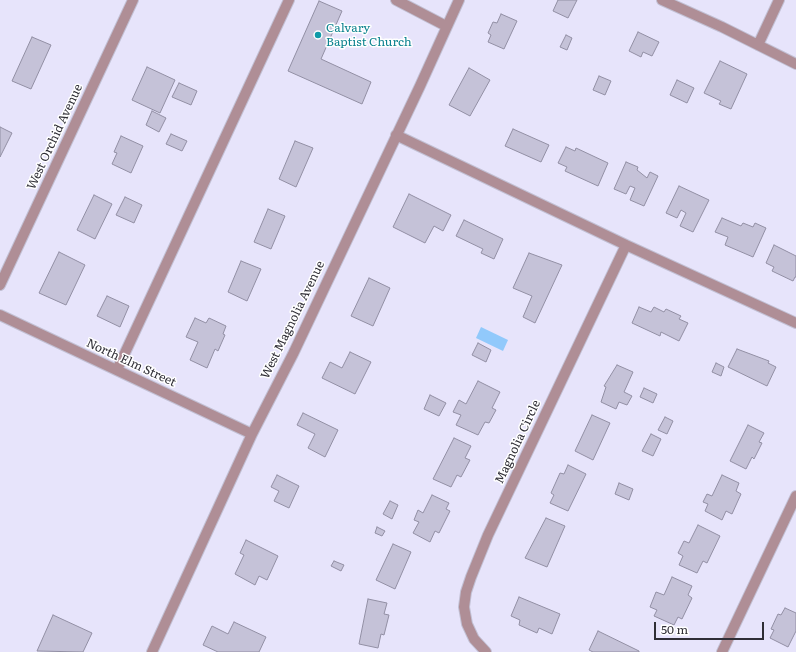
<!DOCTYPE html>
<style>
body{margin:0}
#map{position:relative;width:796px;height:652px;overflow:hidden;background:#e7e4fb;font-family:Literata,serif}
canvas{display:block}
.scale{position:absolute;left:654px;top:622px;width:110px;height:18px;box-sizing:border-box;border:2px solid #2f2e36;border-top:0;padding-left:5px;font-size:12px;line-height:14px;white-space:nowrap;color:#2f2e36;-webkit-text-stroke:3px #fff;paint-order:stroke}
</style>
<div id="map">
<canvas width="796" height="652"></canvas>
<div class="scale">50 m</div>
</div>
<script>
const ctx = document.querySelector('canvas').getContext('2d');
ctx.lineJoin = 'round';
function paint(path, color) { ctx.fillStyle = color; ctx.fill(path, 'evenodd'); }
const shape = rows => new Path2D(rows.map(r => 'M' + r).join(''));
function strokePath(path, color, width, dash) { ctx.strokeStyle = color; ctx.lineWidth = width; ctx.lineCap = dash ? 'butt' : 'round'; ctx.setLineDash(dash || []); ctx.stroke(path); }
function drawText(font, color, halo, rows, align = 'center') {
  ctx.font = font + ' Literata,serif'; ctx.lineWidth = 3; ctx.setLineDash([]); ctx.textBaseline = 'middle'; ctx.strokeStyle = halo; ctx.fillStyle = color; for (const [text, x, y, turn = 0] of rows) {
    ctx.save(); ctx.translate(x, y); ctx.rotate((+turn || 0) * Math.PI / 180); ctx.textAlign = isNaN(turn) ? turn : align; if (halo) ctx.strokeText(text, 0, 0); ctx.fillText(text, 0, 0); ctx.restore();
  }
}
paint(shape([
 [481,327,508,340,503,351,476,338]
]), '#91c9fb');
const building = shape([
 [558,0,577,0,568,18,553,11,558,0],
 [319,1,342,11,321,59,371,82,362,104,288,71,319,1],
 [501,14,517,21,504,49,488,42,491,35,488,33,493,22,497,23,501,14],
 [638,32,659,42,652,56,643,52,641,57,629,51,638,32],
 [566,35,572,38,567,50,560,47,566,35],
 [32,37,51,45,31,89,12,81,32,37],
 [720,61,747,74,731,109,719,104,721,101,704,93,720,61],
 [147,67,175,80,160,113,132,100,147,67],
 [469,68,490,80,470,116,449,105,469,68],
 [599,76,611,81,605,95,593,90,599,76],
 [677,80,694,88,687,103,670,95,677,80],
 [179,83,197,91,191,105,172,97,179,83],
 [152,111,166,118,159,132,146,125,152,111],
 [0,127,12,133,0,157,0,127],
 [513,129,549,145,541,162,505,146,513,129],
 [171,134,187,141,182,151,166,144,171,134],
 [121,136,143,146,131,173,112,164,117,153,114,152,121,136],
 [295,141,313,148,296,187,279,179,295,141],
 [566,147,575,151,576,148,608,163,598,186,565,171,567,167,558,163,566,147],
 [626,162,638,167,637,170,647,178,650,172,658,176,644,206,630,200,635,188,630,186,626,194,614,189,626,162],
 [679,186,709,200,693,232,680,226,686,213,681,210,677,218,666,213,679,186],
 [409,194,451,215,443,231,434,226,425,243,393,227,409,194],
 [94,195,112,204,95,239,77,230,94,195],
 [125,197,142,205,134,223,116,215,125,197],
 [268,209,285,216,271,249,254,242,268,209],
 [722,218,741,226,743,223,753,227,755,223,766,228,753,257,725,245,728,237,715,232,722,218],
 [464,220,503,239,494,259,481,253,483,249,456,236,464,220],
 [774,245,796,256,796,277,795,277,793,281,772,271,774,267,766,263,774,245],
 [59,252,85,265,66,305,39,293,59,252],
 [529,253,562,265,535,323,523,317,532,296,513,288,529,253],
 [241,261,261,269,247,301,228,292,241,261],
 [369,278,390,288,373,326,351,316,369,278],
 [107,296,129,306,120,327,97,316,107,296],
 [639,307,651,312,654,307,664,312,666,309,681,316,679,319,688,323,679,341,661,332,660,336,632,323,639,307],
 [195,318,206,323,209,318,226,326,223,334,225,335,218,351,215,349,207,368,190,360,198,342,186,337,195,318],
 [478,343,491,350,486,362,472,355,478,343],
 [737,349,769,361,768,363,776,367,767,386,728,367,737,349],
 [350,352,371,362,355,394,322,378,330,362,342,368,350,352],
 [716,363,724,367,721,376,712,372,716,363],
 [617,365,633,372,624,392,632,396,627,405,619,402,616,409,601,402,606,387,604,386,617,365],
 [478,381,500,392,492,408,496,410,489,423,485,422,478,435,456,425,461,415,453,412,459,400,466,404,478,381],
 [644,388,657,394,653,403,640,397,644,388],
 [430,395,446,403,439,416,424,409,430,395],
 [303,413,338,430,325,457,308,448,315,434,297,425,303,413],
 [592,415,610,423,593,460,575,451,592,415],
 [665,417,673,421,667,434,658,430,665,417],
 [748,425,764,433,759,442,762,443,754,459,752,457,746,469,730,461,748,425],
 [651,434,661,439,653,456,642,451,651,434],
 [454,438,471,446,465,458,470,460,461,477,457,475,451,487,433,479,454,438],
 [568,465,586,474,568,511,550,503,554,495,551,493,560,473,564,474,568,465],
 [277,475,299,486,289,508,274,501,279,491,271,487,277,475],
 [722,475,739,483,736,491,741,494,732,514,726,511,722,520,705,511,708,504,703,502,707,494,712,496,722,475],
 [619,483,633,489,629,500,615,494,619,483],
 [432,495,449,503,446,509,450,511,439,533,435,531,430,542,413,533,419,522,414,520,418,510,423,513,432,495],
 [390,501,398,505,392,519,383,514,390,501],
 [546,518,565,526,547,567,525,558,546,518],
 [698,525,720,536,707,563,703,561,697,573,679,565,683,556,678,553,684,541,689,543,698,525],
 [377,527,385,531,382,536,375,533,377,527],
 [246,540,278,556,267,580,259,576,255,585,235,574,244,555,240,553,246,540],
 [393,544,411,552,395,589,376,580,393,544],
 [334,561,344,565,341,571,331,566,334,561],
 [672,577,692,586,688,595,692,598,682,619,678,617,674,625,654,616,657,610,650,607,656,592,664,595,672,577],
 [519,597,560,614,552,634,539,628,537,633,519,625,520,620,511,616,519,597],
 [368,599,387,603,384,614,389,615,384,635,381,634,378,648,359,644,368,599],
 [785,608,796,613,796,631,788,647,770,638,774,630,771,629,778,614,781,615,785,608],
 [53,615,92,633,83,652,37,651,53,615],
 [234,622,266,637,259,652,218,652,203,645,212,626,228,634,234,622],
 [598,631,639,651,639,652,593,652,589,650,598,631]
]);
paint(building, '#c5c2d8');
strokePath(building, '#928fa4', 1);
const minor = shape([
 [396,0,446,26],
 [662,0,722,27,796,64],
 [758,45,779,0],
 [396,135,626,245],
 [0,285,133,0],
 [0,315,252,434],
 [117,370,289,0],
 [152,652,252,434,293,354,420,86,459,0],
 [486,652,474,639,467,624,464,607,466,592,471,577,488,535,626,245,796,323],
 [722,652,796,496]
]);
strokePath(minor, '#c2c0d4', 12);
strokePath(minor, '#af8e96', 10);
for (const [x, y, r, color] of [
 [318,35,4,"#0f9aa8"]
]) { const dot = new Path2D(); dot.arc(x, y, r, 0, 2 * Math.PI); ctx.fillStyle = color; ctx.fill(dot); strokePath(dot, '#fff', 1.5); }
drawText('12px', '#0d838f', '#fff', [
 ["Calvary",326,28],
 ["Baptist Church",326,42]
], 'left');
drawText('12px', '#2f2e36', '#fff', [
 ["West Orchid Avenue",55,137,-65],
 ["West Magnolia Avenue",293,320,-64],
 ["North Elm Street",131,363,25],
 ["Magnolia Circle",518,442,-65]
]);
</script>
